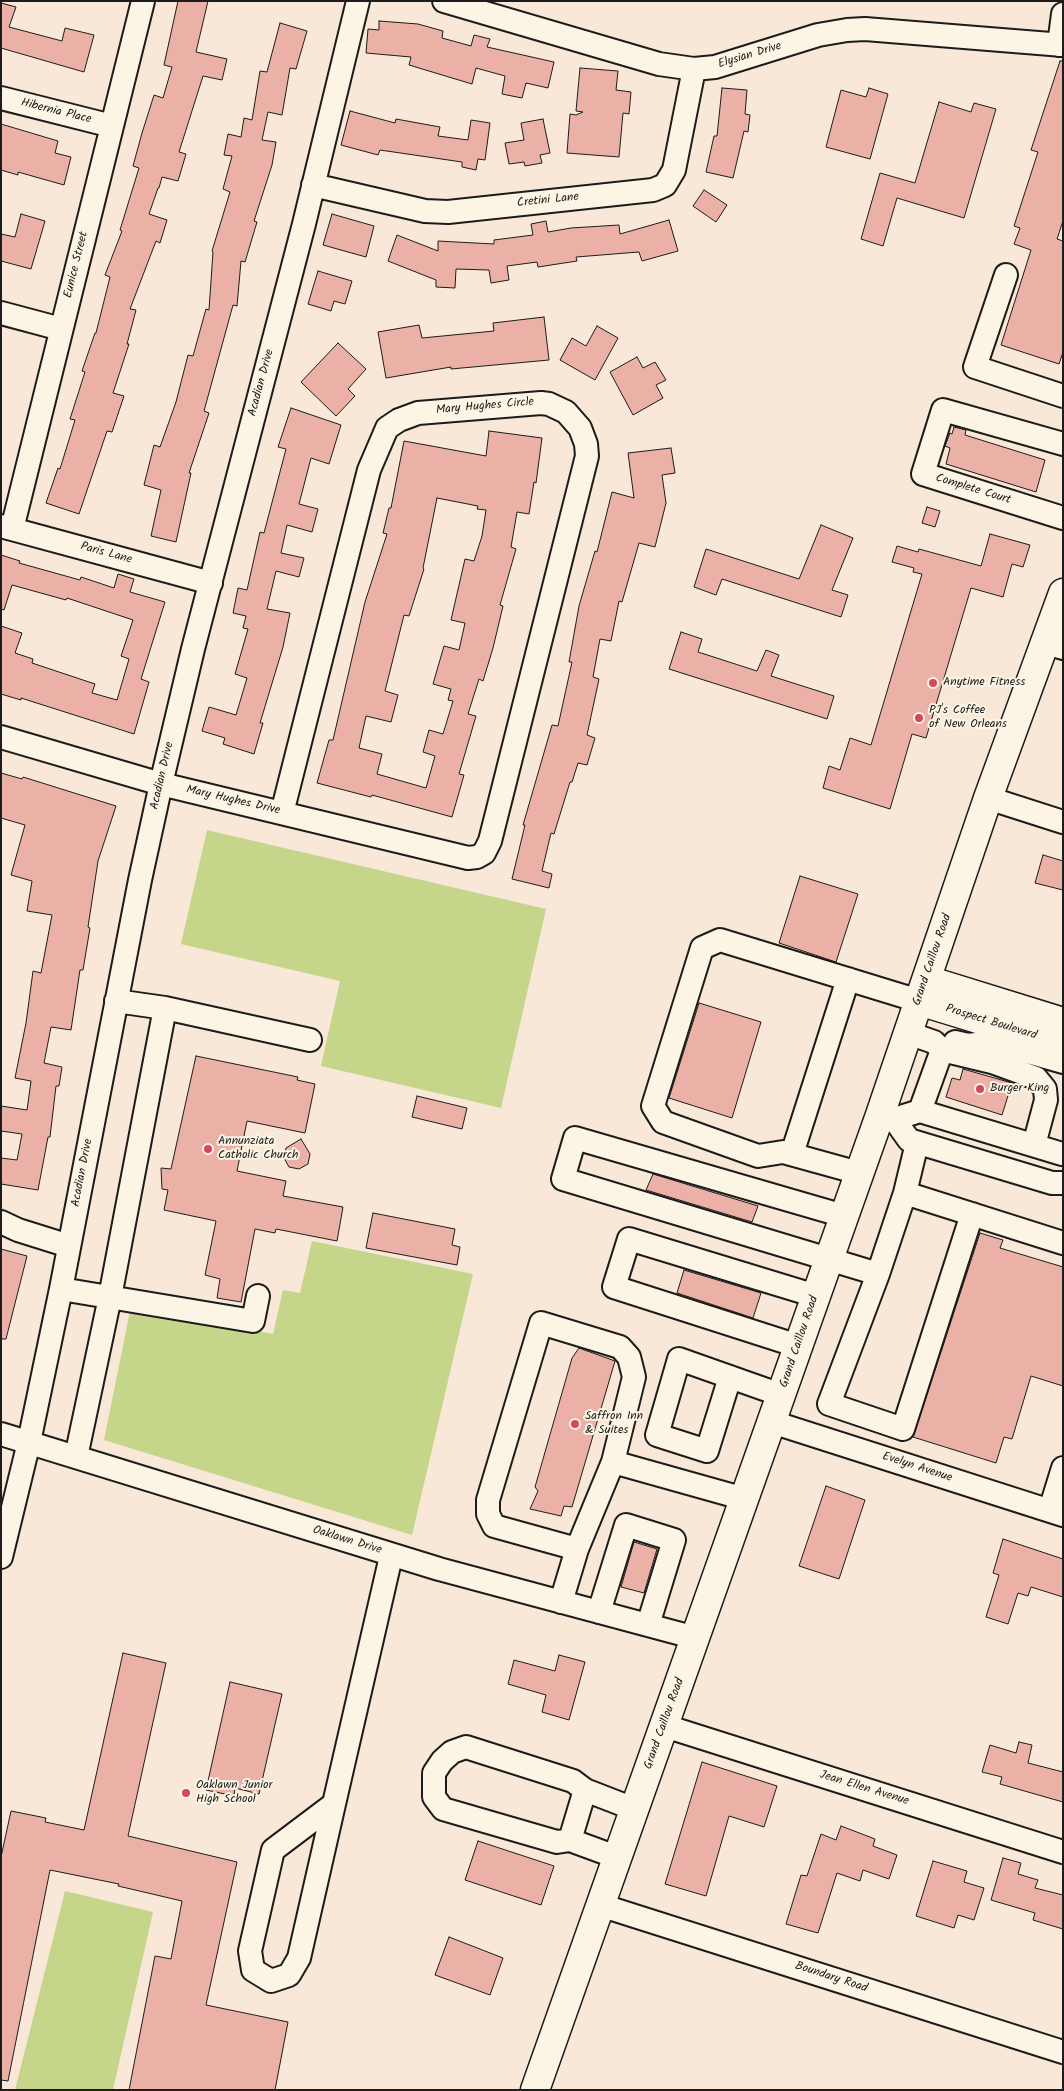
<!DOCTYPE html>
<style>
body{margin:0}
#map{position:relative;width:1064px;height:2091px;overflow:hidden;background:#f9e7d8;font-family:Kalam,sans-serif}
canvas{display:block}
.frame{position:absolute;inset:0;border:2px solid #1c1c1c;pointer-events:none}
</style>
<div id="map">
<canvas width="1064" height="2091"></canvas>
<div class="frame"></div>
</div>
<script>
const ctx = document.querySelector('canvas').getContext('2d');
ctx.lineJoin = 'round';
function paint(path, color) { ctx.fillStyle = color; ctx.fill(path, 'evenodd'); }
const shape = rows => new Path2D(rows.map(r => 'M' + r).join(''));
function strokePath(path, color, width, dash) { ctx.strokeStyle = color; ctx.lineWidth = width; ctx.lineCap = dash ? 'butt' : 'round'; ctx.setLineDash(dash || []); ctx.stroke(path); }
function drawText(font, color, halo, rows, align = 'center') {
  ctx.font = font + ' Kalam,sans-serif'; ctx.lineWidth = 4; ctx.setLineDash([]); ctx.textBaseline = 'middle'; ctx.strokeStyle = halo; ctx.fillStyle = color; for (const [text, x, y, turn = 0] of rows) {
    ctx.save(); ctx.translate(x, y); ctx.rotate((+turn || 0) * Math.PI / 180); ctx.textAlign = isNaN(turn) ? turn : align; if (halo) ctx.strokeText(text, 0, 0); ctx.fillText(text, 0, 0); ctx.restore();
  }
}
paint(shape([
 [207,830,546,909,501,1108,321,1066,340,981,181,944],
 [312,1241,473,1274,412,1535,104,1440,131,1306,273,1334,283,1290,300,1293],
 [65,1891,153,1912,113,2090,15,2090]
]), '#c5d58a');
const building = shape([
 [178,1,208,1,196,52,227,59,222,80,203,76,179,152,186,154,178,181,162,177,159,188,158,188,149,214,167,220,160,243,156,241,130,309,136,310,127,344,129,344,113,393,124,396,112,432,107,431,79,514,46,503,58,468,60,469,75,420,70,419,85,372,82,371,95,333,96,333,110,277,105,275,122,231,120,230,139,168,133,166,142,133,154,95,163,98,172,67,164,65,178,1],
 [1,3,16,7,9,27,62,41,65,28,94,35,84,72,1,48,1,3],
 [379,21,418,24,443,31,442,38,471,46,474,35,490,39,487,47,554,62,548,88,526,83,522,98,502,94,505,76,476,68,472,84,409,65,411,57,366,53,368,29,379,30,379,21],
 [280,23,307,31,296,69,290,68,282,115,268,112,262,140,276,142,272,165,254,221,257,222,245,262,241,261,237,306,233,305,204,411,209,413,189,473,191,473,176,542,151,536,161,490,144,485,154,445,160,447,176,402,188,355,193,356,206,309,209,310,213,252,212,251,230,192,223,189,232,156,224,155,228,134,241,137,244,118,252,120,260,71,267,72,280,23],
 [1060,61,1063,61,1063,221,1057,239,1063,241,1063,352,1059,364,1001,345,1031,250,1014,244,1020,228,1014,226,1038,152,1031,150,1060,61],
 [580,68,618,71,616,90,631,92,629,114,623,113,619,157,567,153,570,114,576,115,583,112,576,111,580,68],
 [722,88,747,90,745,114,750,115,748,132,744,131,733,178,706,172,714,136,717,136,722,88],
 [869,88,888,94,870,159,826,147,841,90,866,97,869,88],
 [939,102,971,112,974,103,996,109,964,218,897,198,883,246,861,239,880,173,915,183,939,102],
 [350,111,395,123,396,119,440,127,438,136,468,140,471,120,490,123,485,160,478,159,476,170,462,167,462,162,380,150,378,155,341,145,350,111],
 [543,119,550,153,540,155,542,163,525,166,524,162,509,164,505,143,524,140,521,123,543,119],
 [1,124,58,141,55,153,71,157,64,185,18,172,18,175,1,170,1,124],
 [704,190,727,205,716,222,693,206,704,190],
 [21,214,45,221,31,269,1,261,1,234,15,237,21,214],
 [332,214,374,226,366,257,323,245,332,214],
 [669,220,678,251,642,261,639,252,576,257,577,261,538,267,537,262,507,266,509,280,491,283,489,270,456,269,455,288,436,287,436,280,388,261,397,235,438,251,438,241,494,244,494,240,533,235,531,224,546,221,548,232,571,228,619,225,620,234,669,220],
 [318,271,352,281,345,304,334,301,331,311,308,304,318,271],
 [544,317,549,360,451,369,451,367,386,378,378,332,419,325,422,338,494,331,493,323,544,317],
 [597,326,618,338,595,380,560,360,572,338,586,346,597,326],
 [338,343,366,369,348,389,355,396,336,416,301,382,338,343],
 [637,357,643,368,655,362,666,380,656,385,663,398,633,415,610,372,637,357],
 [291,408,341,425,329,464,311,458,299,504,318,509,312,532,287,525,281,553,304,558,299,577,276,571,267,609,290,613,283,647,260,723,263,723,254,754,223,744,225,738,202,731,209,707,236,715,247,678,235,674,248,629,243,628,246,616,233,613,238,588,247,590,260,532,264,533,286,449,278,447,291,408],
 [954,427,966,430,965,435,1045,460,1036,492,946,464,950,448,945,446,950,433,952,434,954,427],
 [489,431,542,438,536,483,534,482,529,514,517,512,511,547,516,549,500,605,503,606,493,648,483,681,479,679,468,714,476,716,459,774,464,775,452,817,372,795,371,797,317,783,329,740,333,740,365,602,387,534,383,533,389,508,391,508,404,441,486,456,489,431],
 [437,498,478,506,477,509,486,510,482,536,474,561,465,559,451,620,465,623,459,650,444,646,433,684,451,689,448,700,453,701,443,734,429,730,423,752,435,756,426,788,377,774,382,754,359,748,366,716,391,722,398,695,385,691,404,615,409,616,424,569,423,568,437,498],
 [671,448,675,473,662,475,666,503,655,547,639,543,622,602,619,601,611,641,600,639,593,677,599,679,587,735,595,738,587,765,578,763,572,782,570,782,554,834,551,833,542,871,552,874,549,888,512,879,525,825,523,825,552,725,558,726,572,662,569,662,579,606,595,551,597,552,612,492,634,498,628,453,671,448],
 [927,507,940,511,935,527,922,523,927,507],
 [821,525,853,538,832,590,848,595,841,617,722,579,716,595,694,587,706,549,799,579,821,525],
 [990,534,1030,545,1023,567,1012,564,1003,597,971,588,926,738,912,734,890,809,823,788,829,766,840,770,850,738,871,745,922,574,913,572,914,568,892,562,897,546,918,552,919,549,981,566,990,534],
 [1,555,20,561,19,563,80,580,81,577,114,588,118,574,134,579,130,592,165,602,141,679,149,682,134,734,21,698,21,700,1,694,1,626,22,633,15,653,33,659,32,663,95,684,92,693,117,700,129,659,121,656,133,620,67,598,66,600,12,585,4,610,1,609,1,555],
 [681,632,702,639,698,652,757,671,766,650,779,655,771,676,834,696,827,719,669,669,681,632],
 [1,773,22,779,23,777,116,806,98,861,88,927,90,928,83,970,80,970,71,1030,51,1027,44,1063,62,1067,59,1086,56,1086,50,1137,48,1137,38,1190,1,1184,1,1158,17,1160,22,1134,1,1131,1,1106,27,1110,31,1081,15,1078,26,1023,33,971,41,973,52,915,27,911,32,881,11,875,25,825,1,818,1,773],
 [1043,855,1063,861,1063,890,1035,883,1043,855],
 [800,876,858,894,836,962,779,943,800,876],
 [699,1003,761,1022,732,1118,669,1098,699,1003],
 [196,1056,298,1077,297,1080,315,1084,305,1133,247,1121,237,1171,286,1181,283,1196,343,1207,337,1241,276,1229,275,1233,255,1229,241,1302,217,1298,220,1279,205,1275,216,1221,164,1210,168,1190,162,1189,161,1168,171,1169,196,1056],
 [963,1069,1012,1083,1002,1115,946,1097,952,1078,960,1080,963,1069],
 [417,1096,467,1108,462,1129,412,1117,417,1096],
 [301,1139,310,1154,308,1164,299,1169,289,1167,284,1158,286,1148,301,1139],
 [653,1174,758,1206,752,1222,646,1190,653,1174],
 [373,1213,455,1229,452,1245,460,1247,457,1265,366,1248,373,1213],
 [980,1233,1003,1240,1000,1248,1063,1267,1063,1386,1031,1376,1012,1439,1004,1437,996,1463,913,1437,980,1233],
 [1,1249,27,1256,6,1339,1,1339,1,1249],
 [684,1270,761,1293,753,1318,677,1293,684,1270],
 [579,1348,615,1361,572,1507,564,1506,561,1516,530,1509,538,1491,535,1487,572,1358,579,1348],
 [826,1486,865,1500,839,1579,799,1566,826,1486],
 [1003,1539,1063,1559,1063,1597,1031,1587,1028,1596,1018,1593,1008,1624,986,1617,999,1575,993,1573,1003,1539],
 [634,1542,657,1549,644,1593,621,1587,634,1542],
 [123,1653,166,1663,128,1836,237,1862,206,2005,288,2022,275,2090,129,2090,155,1956,171,1959,182,1901,118,1886,119,1884,50,1870,8,2081,1,2080,1,1857,11,1811,46,1818,45,1822,84,1830,123,1653],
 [559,1655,585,1662,569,1720,542,1712,546,1695,508,1684,514,1660,555,1671,559,1655],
 [230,1682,282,1694,259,1794,235,1788,234,1796,206,1790,230,1682],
 [1019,1742,1032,1745,1028,1763,1063,1772,1063,1802,1000,1784,1002,1777,982,1772,990,1745,1016,1753,1019,1742],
 [702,1762,777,1786,764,1827,729,1816,706,1896,665,1884,702,1762],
 [841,1826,875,1839,873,1846,897,1855,889,1879,863,1870,860,1881,837,1873,818,1933,786,1924,801,1875,807,1876,821,1834,836,1840,841,1826],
 [478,1841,554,1866,541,1905,465,1880,478,1841],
 [1003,1858,1021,1863,1018,1874,1038,1880,1035,1888,1063,1895,1063,1929,1033,1920,1035,1913,991,1900,1003,1858],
 [933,1861,967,1871,964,1882,984,1888,974,1920,958,1915,954,1928,916,1916,933,1861],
 [449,1937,503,1958,490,1995,435,1975,449,1937]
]);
paint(building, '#ebb1a6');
strokePath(building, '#1c1c1c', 1);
const minor = shape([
 [444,1,659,64,694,69,715,67,818,35,847,30,865,29,1063,45],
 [1059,45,1063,14],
 [1,98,112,126],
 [313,185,425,211,448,212,653,190,665,185,674,170,694,69],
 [1006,275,975,367,1063,396],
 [1,313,61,329],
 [1063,444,943,410,923,474,1063,518],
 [1,526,211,583],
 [12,529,143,1],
 [1046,643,1063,648],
 [1,737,161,784,468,858,477,857,484,853,490,841,587,456,586,444,580,428,566,412,549,404,541,403,418,413,399,420,387,428,369,470,282,813],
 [988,798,1063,822],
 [116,1001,165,1008,310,1040],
 [908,1033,934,1042,942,1050,992,1062,1036,1078,1045,1089,1046,1100,1034,1145],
 [955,1042,968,1045,993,1042,1063,1062],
 [920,1111,942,1050],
 [880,1115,894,1119,909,1140,1052,1183,1063,1183],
 [894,1119,920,1111,1062,1154],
 [792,1154,848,979],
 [859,1173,783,1152,758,1156,663,1122,653,1106,702,948,720,940,919,1001],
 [905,1193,917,1143],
 [972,1214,903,1429,829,1404,878,1274,905,1193,1063,1243],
 [844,1216,575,1138,563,1179,878,1274],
 [1,1222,18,1230,69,1246],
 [61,1289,253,1321,258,1296],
 [798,1346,614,1287,629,1239,816,1296],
 [730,1377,707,1451,657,1435,679,1359,781,1395],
 [772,1422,1063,1515],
 [1,1434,439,1569,696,1638],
 [76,1457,110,1297,165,1008],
 [613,1462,577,1549,494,1526,488,1514,488,1500,541,1323,620,1347,629,1357,634,1377,613,1462,745,1499],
 [1050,1510,1063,1468],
 [1,1557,29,1442,61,1289,140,880,161,784,193,649,304,224,358,1],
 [561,1602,577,1549],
 [599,1612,626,1525,674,1540,648,1625],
 [665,1726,1063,1852],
 [334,1804,273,1850,250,1951,253,1970,271,1981,289,1975,299,1958,334,1804,389,1565,390,1554],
 [570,1840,585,1790],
 [619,1858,570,1840,557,1842,443,1809,434,1797,434,1773,442,1761,452,1752,466,1747,573,1781,585,1790,634,1809],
 [600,1905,1063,2052]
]);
const major = shape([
 [927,980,1063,1022],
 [919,1001,1063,1045],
 [535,2090,880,1115,988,798,1063,593]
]);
strokePath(minor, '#1c1c1c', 26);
strokePath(major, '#1c1c1c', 31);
strokePath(minor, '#fcf5e5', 22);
strokePath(major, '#fcf5e5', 28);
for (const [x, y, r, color] of [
 [933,683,5,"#d1495b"],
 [919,718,5,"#d1495b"],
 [980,1089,5,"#d1495b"],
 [208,1149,5,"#d1495b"],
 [575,1424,5,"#d1495b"],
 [186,1793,5,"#d1495b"]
]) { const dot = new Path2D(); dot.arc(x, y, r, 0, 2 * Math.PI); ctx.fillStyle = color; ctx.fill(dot); strokePath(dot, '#fcf5e5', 2); }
drawText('12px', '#1c1c1c', '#fcf5e5', [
 ["Elysian Drive",750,56,-17],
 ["Hibernia Place",56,112,14],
 ["Cretini Lane",548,201,-6],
 ["Eunice Street",77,265,-76],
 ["Acadian Drive",262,383,-75],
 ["Mary Hughes Circle",485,407,-5],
 ["Complete Court",973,490,17],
 ["Paris Lane",106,554,15],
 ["Acadian Drive",163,776,-77],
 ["Mary Hughes Drive",233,801,13],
 ["Grand Caillou Road",933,960,-71],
 ["Prospect Boulevard",991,1023,17],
 ["Acadian Drive",83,1173,-79],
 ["Grand Caillou Road",800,1342,-71],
 ["Evelyn Avenue",917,1468,18],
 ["Oaklawn Drive",347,1541,17],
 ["Grand Caillou Road",665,1724,-70],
 ["Jean Ellen Avenue",864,1789,17],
 ["Boundary Road",831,1978,18]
]);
drawText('12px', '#1c1c1c', '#fcf5e5', [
 ["Anytime Fitness",943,683],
 ["PJ's Coffee",929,711],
 ["of New Orleans",929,725],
 ["Burger King",990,1089],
 ["Annunziata",218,1142],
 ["Catholic Church",218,1156],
 ["Saffron Inn",585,1417],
 ["& Suites",585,1431],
 ["Oaklawn Junior",196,1786],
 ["High School",196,1800]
], 'left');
</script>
